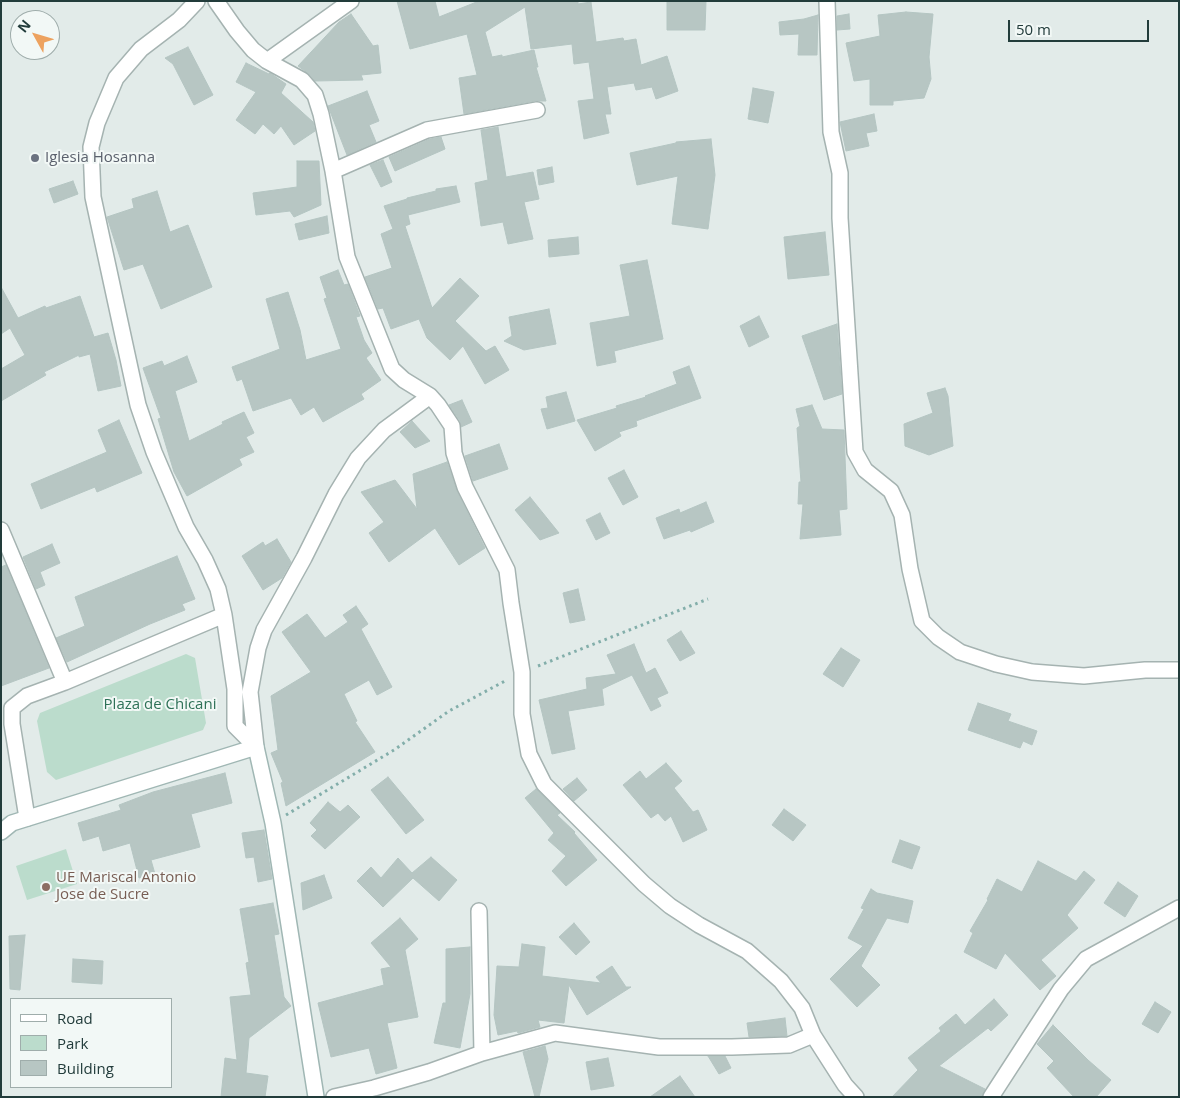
<!DOCTYPE html>
<style>
body{margin:0}
#map{position:relative;width:1180px;height:1098px;overflow:hidden;background:#e2ebe9;font-family:"Open Sans",sans-serif}
canvas{display:block}
.frame{position:absolute;inset:0;border:2px solid #223c3b;pointer-events:none}
.legend{position:absolute;left:10px;top:998px;width:162px;height:90px;box-sizing:border-box;background:#f2f8f6;border:1px solid #9fadab;margin:0;padding:6px 9px;list-style:none;font-size:15px;color:#223c3b}
.legend li{display:flex;align-items:center;gap:10px;height:25px}
.legend b{width:25px;border:1px solid #9fadab}
.north{position:absolute;left:10px;top:10px;width:50px;height:50px;box-sizing:border-box;background:#f2f8f6;border:1px solid #9fadab;border-radius:50%;rotate:309deg;font-size:14px;font-weight:700;line-height:20px;text-align:center;color:#223c3b}
.north::after{content:'';display:block;margin:auto;width:18px;height:22px;background:#eda25f;clip-path:polygon(50% 0,100% 100%,50% 72%,0 100%)}
.scale{position:absolute;left:1008px;top:20px;width:141px;height:22px;box-sizing:border-box;border:2px solid #223c3b;border-top:0;padding-left:6px;font-size:15px;line-height:18px;white-space:nowrap;color:#223c3b;-webkit-text-stroke:4px #f2f8f6;paint-order:stroke}
</style>
<div id="map">
<canvas width="1180" height="1098"></canvas>
<div class="frame"></div>
<ul class="legend">
<li><b style="height:6px;background:#fff"></b>Road</li>
<li><b style="height:14px;background:#bbdccc"></b>Park</li>
<li><b style="height:14px;background:#b7c6c3"></b>Building</li>
</ul>
<div class="north">N</div>
<div class="scale">50 m</div>
</div>
<script>
const ctx = document.querySelector('canvas').getContext('2d');
ctx.lineJoin = 'round';
function paint(path, color) { ctx.fillStyle = color; ctx.fill(path, 'evenodd'); }
const shape = rows => new Path2D(rows.map(r => 'M' + r).join(''));
function strokePath(path, color, width, dash) { ctx.strokeStyle = color; ctx.lineWidth = width; ctx.lineCap = dash ? 'butt' : 'round'; ctx.setLineDash(dash || []); ctx.stroke(path); }
function drawText(font, color, halo, rows, align = 'center') {
  ctx.font = font + ' "Open Sans",sans-serif'; ctx.lineWidth = 4; ctx.setLineDash([]); ctx.textBaseline = 'middle'; ctx.strokeStyle = halo; ctx.fillStyle = color; for (const [text, x, y, turn = 0] of rows) {
    ctx.save(); ctx.translate(x, y); ctx.rotate((+turn || 0) * Math.PI / 180); ctx.textAlign = isNaN(turn) ? turn : align; if (halo) ctx.strokeText(text, 0, 0); ctx.fillText(text, 0, 0); ctx.restore();
  }
}
paint(shape([
 [186,654,195,658,206,723,203,730,56,780,47,772,37,721,40,713],
 [66,849,77,884,27,900,16,866]
]), '#bbdccc');
const building = shape([
 [397,1,435,1,439,17,479,1,578,1,578,4,591,2,596,42,623,38,624,41,636,39,641,65,667,56,678,91,656,99,652,87,636,90,634,83,607,87,611,114,605,114,609,133,584,139,578,101,594,99,589,62,574,64,572,44,531,49,525,7,485,32,492,57,502,55,502,57,534,50,538,67,536,67,546,101,535,101,464,114,459,78,477,75,467,34,410,49,397,1],
 [667,1,706,1,705,30,667,30,667,1],
 [906,12,933,14,929,57,931,79,924,98,893,101,893,105,870,105,870,79,854,81,846,43,880,36,878,15,906,12],
 [351,14,373,46,378,45,381,73,361,75,363,80,315,81,309,74,298,66,339,22,351,14],
 [849,14,850,29,837,30,837,16,849,14],
 [818,15,817,55,798,55,799,34,780,35,779,22,804,19,818,15],
 [188,47,213,95,194,105,173,64,165,58,188,47],
 [246,63,269,74,270,73,286,84,281,93,313,122,315,131,294,145,281,126,274,134,263,124,255,134,236,120,256,92,236,82,246,63],
 [753,88,774,92,768,123,748,119,753,88],
 [367,91,379,121,369,125,376,142,347,155,328,106,367,91],
 [874,114,877,131,866,133,869,146,846,151,840,122,874,114],
 [498,127,506,177,533,172,539,199,524,202,533,239,508,244,503,222,481,226,475,183,488,180,481,130,498,127],
 [441,137,445,149,395,171,389,157,430,139,441,137],
 [711,139,715,175,708,229,672,224,678,176,637,185,630,153,676,143,676,142,711,139],
 [383,160,392,182,381,187,370,165,383,160],
 [297,161,319,161,321,205,294,217,290,211,256,215,253,193,297,187,297,161],
 [552,167,554,182,539,185,537,170,552,167],
 [73,181,78,194,54,203,49,189,73,181],
 [456,186,460,202,408,215,410,224,405,226,432,308,460,278,479,296,455,321,486,351,495,346,509,370,485,384,463,346,450,360,427,338,419,319,391,329,383,308,378,309,365,277,392,268,381,234,393,229,384,206,407,199,407,198,436,191,436,189,456,186],
 [157,191,170,232,188,225,212,287,161,309,143,264,124,270,107,217,134,208,132,199,157,191],
 [327,216,329,233,299,240,295,224,327,216],
 [825,232,829,275,788,279,784,237,825,232],
 [578,237,579,254,549,257,548,240,578,237],
 [647,260,663,339,614,351,616,362,597,366,590,323,630,316,620,265,647,260],
 [338,270,344,285,348,284,360,316,356,317,364,340,372,353,366,358,381,380,361,394,364,399,323,422,314,407,301,415,291,398,253,411,242,379,237,381,232,367,280,349,266,299,288,292,300,330,306,360,341,349,324,299,327,298,320,277,338,270],
 [1,287,18,318,45,306,46,308,80,296,94,337,108,333,116,360,121,386,98,391,90,354,79,357,79,355,44,372,46,375,1,401,1,369,25,355,10,328,1,334,1,287],
 [549,309,556,344,524,350,504,341,512,336,509,317,549,309],
 [759,316,769,337,749,347,740,326,759,316],
 [837,324,842,394,824,400,802,336,837,324],
 [187,356,197,382,175,391,189,441,223,424,222,422,244,412,254,433,246,437,254,452,239,459,242,465,187,496,174,472,158,419,161,418,143,368,162,361,164,366,187,356],
 [689,366,701,398,636,421,637,426,619,432,621,436,595,451,577,420,617,408,616,406,646,397,645,396,677,384,673,372,689,366],
 [945,388,948,396,953,446,929,455,905,446,904,424,933,413,927,393,945,388],
 [566,392,575,421,547,429,541,409,548,408,546,397,566,392],
 [462,400,472,422,461,427,460,421,449,405,462,400],
 [812,405,822,429,844,430,847,509,839,510,841,535,800,539,803,504,798,504,799,482,801,482,797,428,800,426,796,409,812,405],
 [119,420,142,473,97,492,95,487,41,509,31,484,107,452,98,430,119,420],
 [412,421,430,441,415,448,400,432,412,421],
 [499,444,508,469,473,481,465,456,499,444],
 [447,462,457,491,485,548,459,565,435,528,389,562,369,533,384,522,361,492,395,480,417,509,413,474,447,462],
 [624,470,638,497,623,505,608,478,624,470],
 [530,497,559,533,540,540,515,510,530,497],
 [706,502,714,522,691,532,690,530,664,539,656,518,679,509,680,513,706,502],
 [600,513,610,533,596,540,586,520,600,513],
 [277,539,291,562,282,578,263,590,242,556,263,542,265,546,277,539],
 [52,544,60,563,40,572,45,585,36,589,23,557,52,544],
 [177,556,195,599,182,604,185,610,150,624,67,662,56,638,85,626,75,597,177,556],
 [6,565,49,668,1,686,1,567,6,565],
 [578,589,585,620,570,623,563,593,578,589],
 [356,606,368,624,361,629,392,687,377,695,369,680,344,694,357,721,355,722,375,752,286,806,281,783,283,782,271,753,278,750,271,696,311,672,282,632,307,614,325,638,348,622,343,615,356,606],
 [681,631,695,653,680,661,667,640,681,631],
 [634,644,646,673,655,668,668,693,657,698,661,706,651,711,632,675,602,689,604,705,568,711,575,749,552,754,539,700,587,689,586,678,616,674,607,655,634,644],
 [841,648,860,660,843,687,823,674,841,648],
 [978,703,1011,714,1008,721,1037,731,1032,745,1023,741,1020,748,968,730,978,703],
 [666,763,682,781,674,788,693,812,698,810,707,830,683,842,671,816,665,821,658,813,651,818,623,785,640,771,646,779,666,763],
 [225,773,232,803,191,814,200,847,151,860,155,874,139,878,130,843,103,851,99,836,83,841,78,823,121,810,119,805,153,792,225,773],
 [388,777,424,820,406,834,371,790,388,777],
 [577,778,587,790,574,801,563,789,577,778],
 [536,789,560,813,557,815,575,832,574,833,597,860,566,886,552,871,566,856,548,840,554,833,525,798,536,789],
 [328,802,340,812,348,805,360,817,325,849,311,836,317,830,310,823,328,802],
 [784,809,806,825,793,841,772,825,784,809],
 [264,830,272,879,258,882,254,857,246,858,242,833,264,830],
 [900,840,920,847,912,869,892,862,900,840],
 [431,857,457,880,439,901,413,878,383,907,357,881,371,867,381,878,398,858,412,873,431,857],
 [1038,861,1076,881,1084,871,1095,880,1067,915,1078,928,1041,960,1056,976,1040,990,1005,953,996,969,964,952,973,933,970,931,988,900,987,899,997,879,1022,892,1038,861],
 [324,875,332,898,303,910,301,883,324,875],
 [1118,882,1138,896,1125,917,1104,903,1118,882],
 [871,889,877,893,913,901,908,923,887,918,861,966,880,985,857,1007,830,979,863,946,848,938,864,909,861,908,871,889],
 [273,903,279,934,274,935,284,997,291,1006,249,1038,246,1073,268,1076,265,1097,221,1097,225,1058,237,1060,230,997,251,995,246,963,249,962,240,909,273,903],
 [400,918,418,939,405,950,418,1017,387,1023,397,1068,376,1074,369,1048,331,1057,318,1003,384,985,381,969,391,967,371,943,400,918],
 [574,923,590,942,576,955,559,937,574,923],
 [25,935,20,990,10,989,9,936,25,935],
 [522,944,545,947,542,976,601,983,596,977,612,966,626,987,631,987,587,1015,569,985,564,1023,538,1020,540,1027,518,1033,517,1031,498,1035,494,1015,497,966,519,967,522,944],
 [470,947,470,994,460,1048,434,1043,443,1003,446,1003,446,949,470,947],
 [73,959,103,961,102,984,72,982,73,959],
 [994,999,1008,1015,991,1031,988,1028,939,1066,985,1089,982,1097,892,1097,918,1070,908,1058,941,1031,939,1028,956,1014,965,1025,994,999],
 [1155,1002,1171,1012,1158,1033,1142,1024,1155,1002],
 [785,1018,787,1036,749,1037,747,1023,785,1018],
 [1053,1025,1088,1060,1111,1080,1096,1097,1074,1097,1047,1068,1054,1061,1037,1044,1053,1025],
 [545,1046,548,1059,539,1097,535,1097,523,1052,545,1046],
 [708,1056,725,1056,731,1068,719,1074,708,1056],
 [608,1058,614,1086,591,1090,586,1062,608,1058],
 [680,1076,695,1097,650,1097,680,1076]
]);
paint(building, '#b7c6c3');
strokePath(building, '#b4c5c2', 1);
const street = shape([
 [197,1,179,20,141,49,116,78,97,123,91,147,93,197,138,405,154,452,186,527,205,560,218,589,224,615,235,689,235,726,256,747],
 [216,1,237,31,253,50,267,61,302,80,315,95,321,114,333,171,347,257,392,369,404,380,430,396,438,405,452,426,454,453,465,487,507,570,511,603,522,672,522,714,529,754,544,784,644,884,670,906,699,925,747,951,781,981,802,1008,813,1035,845,1085,856,1097],
 [827,1,831,132,840,173,840,218,855,452,865,470,891,491,902,515,910,569,922,621,938,637,960,652,996,664,1032,672,1084,676,1145,670,1179,670],
 [267,61,351,1],
 [333,171,427,130,537,110],
 [1,530,65,682],
 [256,747,250,692,258,648,264,630,304,558,336,494,358,458,384,430,430,396],
 [27,818,12,724,12,708,27,696,65,682,224,615],
 [479,911,482,1053],
 [334,1097,374,1088,429,1072,482,1053,555,1033,659,1047,732,1047,789,1045,813,1035],
 [991,1097,1061,989,1086,959,1179,908]
]);
const secondary = shape([
 [1,832,12,823,256,747,273,823,316,1097]
]);
strokePath(street, '#a5b3b1', 18);
strokePath(secondary, '#a0b7b4', 18);
strokePath(shape([
 [538,666,708,599],
 [286,815,394,750,449,711,505,681]
]), '#83aeaa', 3, [2.5, 4]);
strokePath(street, '#fff', 15);
strokePath(secondary, '#fff', 15);
for (const [x, y, r, color] of [
 [35,158,5,"#6b7280"],
 [46,887,5,"#8d6e63"]
]) { const dot = new Path2D(); dot.arc(x, y, r, 0, 2 * Math.PI); ctx.fillStyle = color; ctx.fill(dot); strokePath(dot, '#f2f8f6', 2); }
drawText('15px', '#5b616d', '#f2f8f6', [
 ["Iglesia Hosanna",45,158]
], 'left');
drawText('15px', '#2e7157', '#f2f8f6', [
 ["Plaza de Chicani",160,705]
]);
drawText('15px', '#785e54', '#f2f8f6', [
 ["UE Mariscal Antonio",56,878],
 ["Jose de Sucre",56,895]
], 'left');
</script>
